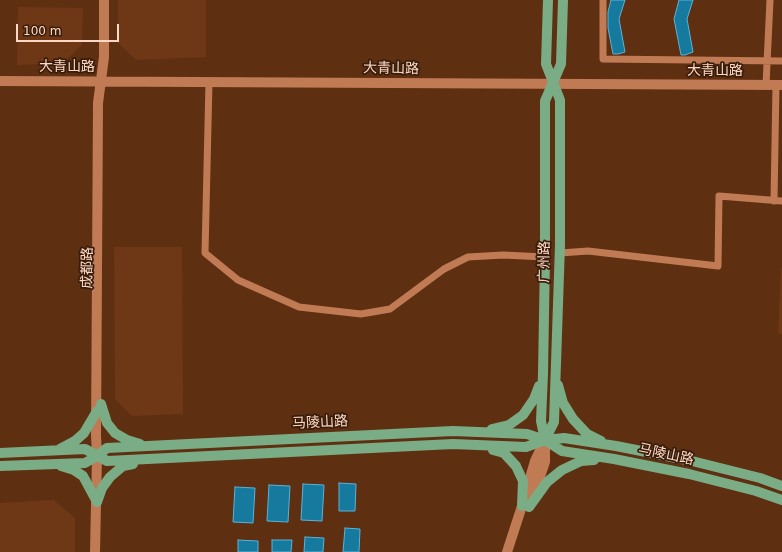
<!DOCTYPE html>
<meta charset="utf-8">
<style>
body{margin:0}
#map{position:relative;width:782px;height:552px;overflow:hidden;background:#5f2f11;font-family:"DejaVu Sans",sans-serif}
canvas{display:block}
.scale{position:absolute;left:16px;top:24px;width:103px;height:18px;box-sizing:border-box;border:2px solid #fed8c3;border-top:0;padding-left:5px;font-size:12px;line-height:14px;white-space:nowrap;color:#fed8c3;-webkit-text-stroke:3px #381d0c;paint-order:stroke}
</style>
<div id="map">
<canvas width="782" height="552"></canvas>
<div class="scale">100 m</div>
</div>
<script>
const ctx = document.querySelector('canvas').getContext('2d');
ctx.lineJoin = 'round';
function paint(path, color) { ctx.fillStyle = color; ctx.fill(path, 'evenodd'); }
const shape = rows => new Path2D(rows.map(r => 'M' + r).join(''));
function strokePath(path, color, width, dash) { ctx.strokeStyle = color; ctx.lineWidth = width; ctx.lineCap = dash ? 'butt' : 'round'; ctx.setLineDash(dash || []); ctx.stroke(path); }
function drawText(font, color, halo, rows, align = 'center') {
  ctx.font = font + ' "DejaVu Sans","Noto Sans SC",sans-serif'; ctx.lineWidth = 3.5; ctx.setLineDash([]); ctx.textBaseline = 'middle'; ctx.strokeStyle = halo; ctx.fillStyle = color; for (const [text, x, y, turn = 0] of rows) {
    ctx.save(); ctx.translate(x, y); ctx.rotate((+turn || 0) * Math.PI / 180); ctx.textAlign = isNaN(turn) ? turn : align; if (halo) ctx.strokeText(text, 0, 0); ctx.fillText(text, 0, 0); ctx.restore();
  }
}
paint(shape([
 [118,0,206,0,206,57,136,60,118,43],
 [18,7,83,8,82,45,63,63,17,65],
 [114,247,182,247,183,414,132,416,115,399],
 [781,268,782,268,782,334,778,334],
 [54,500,75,518,75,552,0,552,0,503]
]), '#6e3716');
const building = shape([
 [611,0,625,0,619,19,625,52,618,54,613,54,608,28,608,12,611,0],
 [679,0,693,0,687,19,693,52,685,55,681,55,674,19,679,0],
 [339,483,356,484,355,511,339,511,339,483],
 [303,484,324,485,322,521,301,520,303,484],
 [269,485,290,486,288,522,267,521,269,485],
 [235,487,255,488,253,523,233,522,235,487],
 [345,528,360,529,359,552,343,552,345,528],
 [305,537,324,538,323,552,304,552,305,537],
 [238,540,258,541,258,552,238,552,238,540],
 [272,540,292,540,291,552,272,552,272,540]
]);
paint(building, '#167a9f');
strokePath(building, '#5ab2d9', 1);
strokePath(shape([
 [603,0,603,59,782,61],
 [209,82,205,253,238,280,299,307,361,314,390,309,444,269,468,257,503,255,545,257],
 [766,85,770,0],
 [774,201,776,85],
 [560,253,588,251,718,266,719,196,782,201]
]), '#c07b54', 7);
strokePath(shape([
 [0,81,782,85],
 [531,503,545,462,545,443],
 [95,552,97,456,96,435,98,103,104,57,104,0],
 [507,552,522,506,535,461,545,440]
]), '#c07b54', 10);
strokePath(shape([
 [558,385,563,403,573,419,587,434,601,441],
 [101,404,107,423,115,433,127,440,140,444],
 [492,429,509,425,523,415,534,399,539,386],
 [545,440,554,422,560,245,560,100,546,64,548,0],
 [545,440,541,421,543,374,545,257,545,101,561,64,563,0],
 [60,449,75,441,84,433,97,411],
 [493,450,504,453,516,466,523,481,522,506],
 [0,453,85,449,107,461,453,444,526,447,545,440,564,438,616,446,692,461,760,478,782,486],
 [0,466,85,463,97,456,107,448,453,431,527,434,545,440,562,451,614,459,689,474,756,491,782,500],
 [61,466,74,470,83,476,97,502],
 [97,502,102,488,110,477,123,466,133,464],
 [529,507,547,482,562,470,581,461,594,460]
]), '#7aac85', 10);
drawText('14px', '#fed8c3', '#381d0c', [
 ["大青山路",67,67],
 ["大青山路",391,69,1],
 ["大青山路",715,71],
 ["广州路",545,262,-89],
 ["成都路",88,268,-89],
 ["马陵山路",320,423,-3],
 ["马陵山路",666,455,12]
]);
</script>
